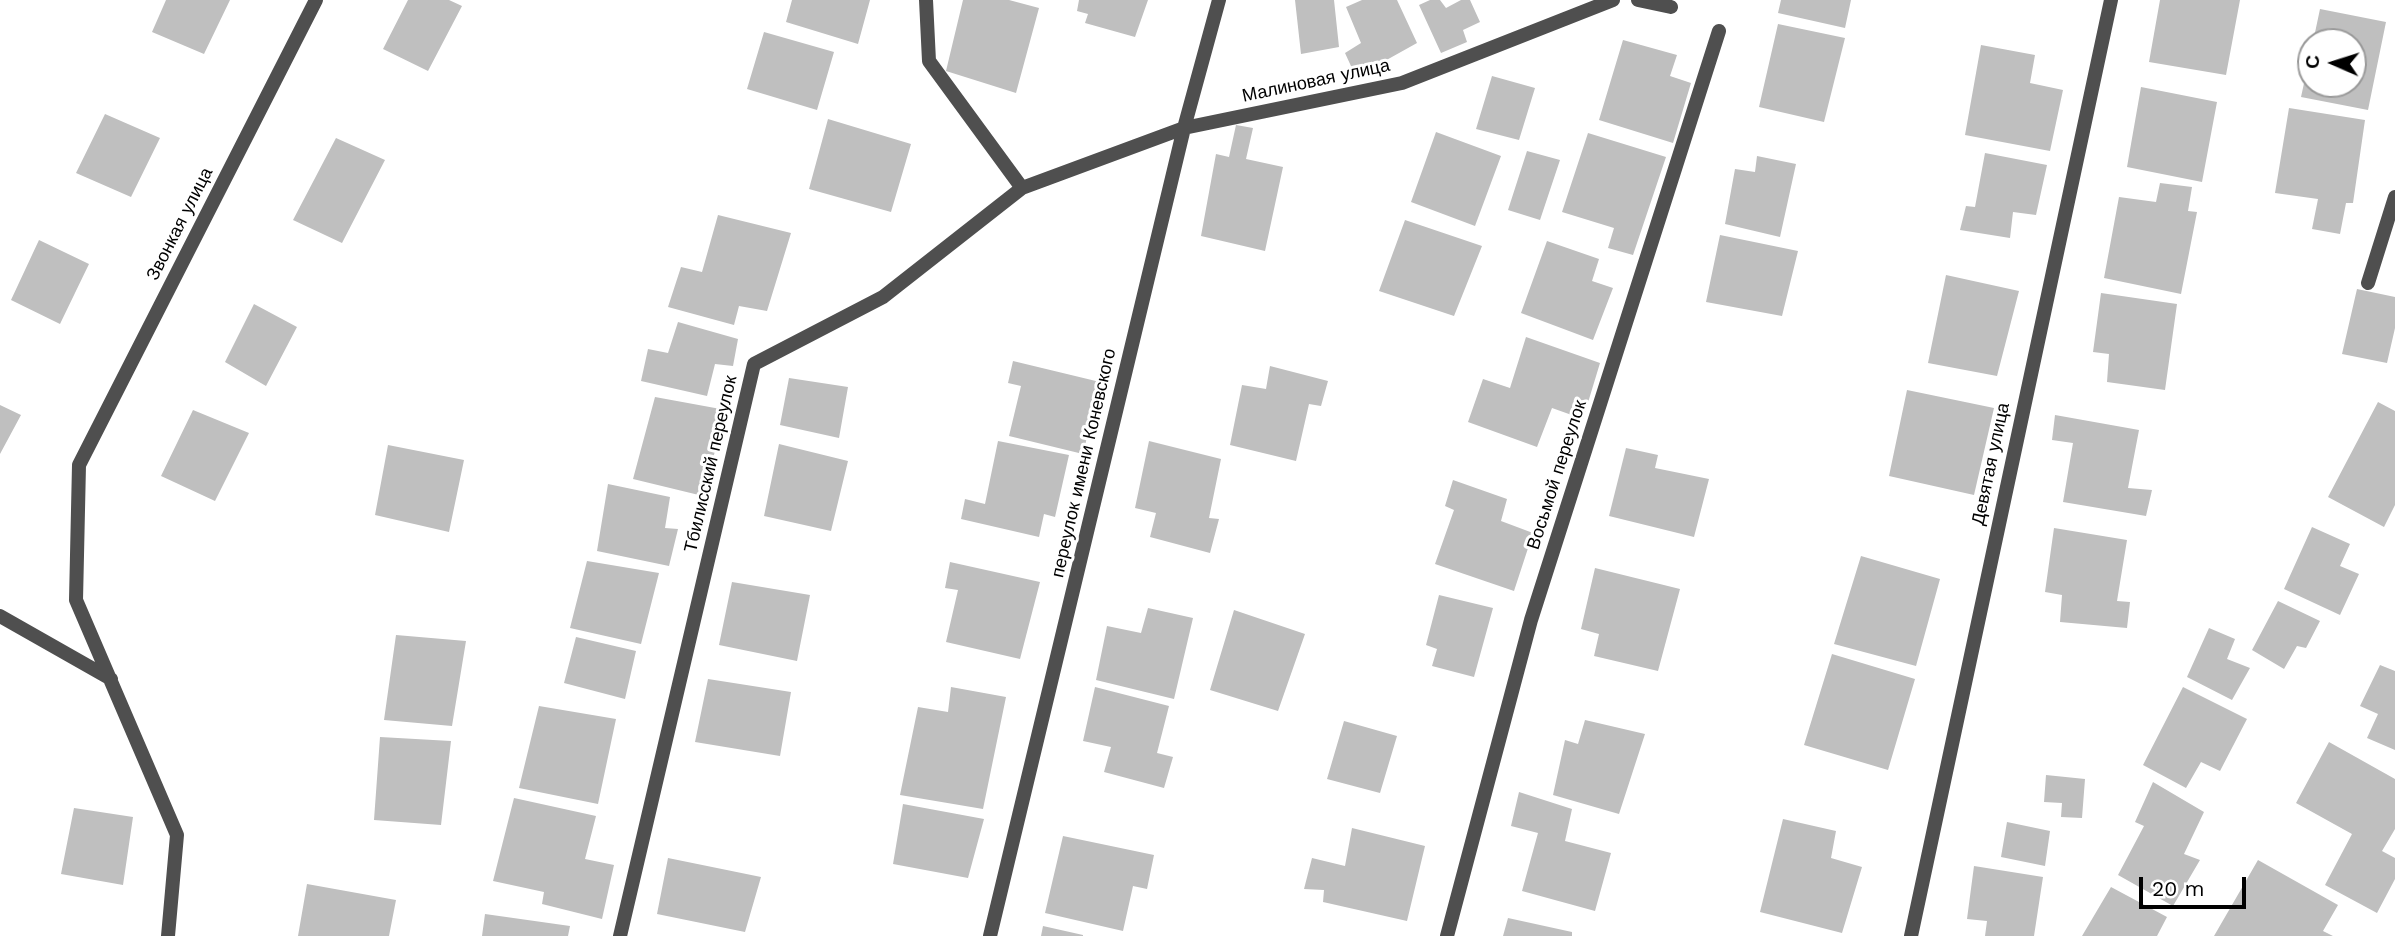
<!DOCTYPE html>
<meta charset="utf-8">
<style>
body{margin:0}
#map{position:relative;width:2395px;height:936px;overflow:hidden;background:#fff;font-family:"Work Sans",sans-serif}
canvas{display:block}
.north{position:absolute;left:2297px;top:28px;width:70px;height:70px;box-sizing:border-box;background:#fff;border:2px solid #999;border-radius:50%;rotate:273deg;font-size:19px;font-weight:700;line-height:28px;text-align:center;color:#000}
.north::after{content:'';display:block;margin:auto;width:24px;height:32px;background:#000;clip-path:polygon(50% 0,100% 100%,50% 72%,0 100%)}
.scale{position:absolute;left:2139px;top:877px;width:107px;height:32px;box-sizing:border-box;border:4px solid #000;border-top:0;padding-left:9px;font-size:21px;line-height:24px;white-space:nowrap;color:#000;-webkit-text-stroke:5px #fff;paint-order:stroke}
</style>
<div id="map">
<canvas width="2395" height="936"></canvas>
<div class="north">С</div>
<div class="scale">20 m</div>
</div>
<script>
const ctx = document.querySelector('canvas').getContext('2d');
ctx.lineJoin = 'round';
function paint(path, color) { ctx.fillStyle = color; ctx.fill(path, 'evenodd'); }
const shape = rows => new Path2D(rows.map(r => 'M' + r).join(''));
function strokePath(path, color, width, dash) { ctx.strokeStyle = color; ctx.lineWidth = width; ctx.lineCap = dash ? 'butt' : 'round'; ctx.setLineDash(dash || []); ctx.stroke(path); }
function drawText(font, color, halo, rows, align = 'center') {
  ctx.font = font + ' "Work Sans",sans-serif'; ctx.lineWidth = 6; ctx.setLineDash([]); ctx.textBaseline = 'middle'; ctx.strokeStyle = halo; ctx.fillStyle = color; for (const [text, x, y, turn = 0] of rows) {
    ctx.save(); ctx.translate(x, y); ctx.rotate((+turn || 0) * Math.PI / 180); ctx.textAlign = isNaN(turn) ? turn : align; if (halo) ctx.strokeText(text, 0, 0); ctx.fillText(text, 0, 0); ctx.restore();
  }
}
paint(shape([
 [166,0,230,0,204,54,152,32],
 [408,0,449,0,462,6,428,71,383,49],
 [792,0,870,0,858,44,786,22],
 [963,0,1009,0,1039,8,1016,93,946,71],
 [1079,0,1148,0,1135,37,1085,23,1088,14,1077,11],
 [1295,0,1334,0,1339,47,1301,54],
 [1362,0,1397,0,1417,43,1356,77,1345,53,1361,43,1346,7],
 [1430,0,1440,0,1446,8,1461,0,1470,0,1480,22,1463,30,1467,42,1441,53,1419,5],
 [1781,0,1851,0,1845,28,1778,13],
 [2160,0,2240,0,2226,75,2149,62],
 [2320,9,2386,22,2368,110,2301,97,2310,56,2311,84,2353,84,2353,42,2313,42],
 [1778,24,1845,38,1824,122,1759,107],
 [764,32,834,52,817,110,747,89],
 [1623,40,1677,55,1670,76,1691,83,1673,143,1599,120],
 [1981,45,2035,55,2030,83,2063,90,2050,151,1965,135],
 [1492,76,1535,88,1519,140,1476,129],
 [2141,87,2217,102,2202,182,2127,167],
 [2289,108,2365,120,2353,203,2346,203,2340,234,2312,229,2318,199,2275,193],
 [105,114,160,138,131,197,76,173],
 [828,119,911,144,891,212,809,189],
 [1236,125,1253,128,1246,159,1283,167,1265,251,1201,236,1216,154,1229,157],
 [1436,132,1501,156,1475,226,1411,202],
 [1588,133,1666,157,1633,255,1608,248,1614,228,1562,212],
 [336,138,385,160,342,243,293,220],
 [1527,151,1560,160,1540,220,1508,210],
 [1985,153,2047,165,2036,215,2013,212,2010,238,1960,230,1966,206,1975,207],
 [1757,156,1796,164,1780,237,1725,224,1735,169,1755,172],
 [2160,183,2192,187,2188,211,2197,212,2181,294,2104,278,2119,197,2156,202],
 [718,215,791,233,767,311,739,306,734,325,668,307,681,267,702,272],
 [1405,220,1482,246,1454,316,1379,291],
 [1720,235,1798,251,1782,316,1706,302],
 [39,240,89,264,60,324,11,300],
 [1547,241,1599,259,1592,281,1613,288,1593,340,1521,313],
 [1946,275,2019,291,1997,376,1928,363],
 [2357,289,2395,297,2395,328,2387,363,2342,354],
 [2101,293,2177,304,2165,390,2107,382,2109,354,2093,352],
 [254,304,297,327,266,386,225,362],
 [678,322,738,339,733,366,715,364,707,396,641,381,648,349,668,353],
 [1526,337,1600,363,1583,419,1552,408,1537,447,1468,422,1483,379,1510,388],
 [1013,361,1100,382,1083,454,1009,436,1021,386,1008,383],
 [1270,366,1328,381,1321,406,1309,404,1296,461,1230,445,1242,385,1266,389],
 [789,378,848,387,839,438,780,425],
 [1907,390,1994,408,1974,495,1889,476],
 [655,397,726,410,703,496,633,479],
 [2378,402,2395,411,2395,505,2384,527,2328,497],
 [0,405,21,415,0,454],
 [193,410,249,433,215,501,161,476],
 [2055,415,2139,430,2128,488,2152,490,2146,516,2063,502,2073,443,2052,440],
 [998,441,1069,455,1055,517,1044,514,1039,537,961,519,965,499,985,504],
 [1149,441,1221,459,1209,518,1219,519,1210,553,1150,537,1156,513,1135,508],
 [779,444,848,461,831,531,764,516],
 [388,445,464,460,449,532,375,515],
 [1626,448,1658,455,1655,468,1709,479,1694,537,1609,516],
 [1453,480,1507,499,1501,521,1533,533,1514,591,1435,564,1454,510,1445,506],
 [608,484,670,497,665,528,678,529,669,566,597,551],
 [2312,527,2350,544,2340,566,2359,574,2340,615,2284,589],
 [2054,528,2127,540,2117,601,2130,602,2127,628,2060,622,2062,595,2045,592],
 [1861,556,1940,579,1916,666,1834,644],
 [587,561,659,573,641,644,570,628],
 [950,562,1040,582,1020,659,946,642,958,590,945,588],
 [1595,568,1680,589,1658,671,1594,656,1599,634,1581,629],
 [732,582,810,595,797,661,719,645],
 [1439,595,1493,608,1474,677,1432,666,1437,649,1426,645],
 [2278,601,2320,621,2306,648,2297,646,2284,669,2252,650],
 [1148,608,1193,618,1174,699,1096,680,1107,626,1141,633],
 [1234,610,1305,634,1278,711,1210,690],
 [2209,628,2235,639,2227,659,2250,668,2232,700,2187,677],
 [396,635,466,641,452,726,384,720],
 [576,637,636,651,625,699,564,683],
 [1832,654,1915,679,1888,770,1804,745],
 [2380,665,2395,671,2395,750,2367,738,2378,714,2360,706],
 [708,679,791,692,780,756,695,742],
 [951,687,1006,697,983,809,900,795,918,707,948,712],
 [1095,687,1169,706,1157,753,1173,757,1164,788,1104,772,1111,747,1083,741],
 [2183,687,2247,719,2220,771,2201,762,2186,788,2143,765],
 [539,706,616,719,598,804,519,788],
 [1585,720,1645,734,1619,814,1553,795,1565,740,1578,744],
 [1344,721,1397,736,1380,793,1327,779],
 [380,737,451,741,441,825,374,820],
 [2329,742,2395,779,2395,829,2382,851,2395,858,2395,879,2377,913,2325,885,2352,834,2296,803],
 [2046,775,2085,779,2082,818,2061,817,2062,803,2044,802],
 [2153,782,2204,812,2184,854,2200,860,2173,906,2118,875,2144,826,2135,822],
 [1519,792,1572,809,1565,841,1611,853,1595,911,1522,891,1538,833,1511,826],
 [514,798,596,816,585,859,614,865,602,919,542,904,544,892,493,881],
 [903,804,984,819,968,878,893,864],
 [74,808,133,817,123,885,61,874],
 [1783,819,1836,831,1831,858,1862,867,1842,933,1760,912],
 [2007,822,2050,831,2045,866,2001,857],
 [1352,828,1425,846,1407,921,1323,902,1324,890,1304,889,1312,858,1345,866],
 [1063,836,1154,855,1147,889,1133,886,1123,931,1045,913],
 [668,858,761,877,745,932,657,914],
 [2258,860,2338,905,2323,931,2333,936,2214,936],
 [1974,866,2043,877,2034,936,1985,936,1987,921,1967,919],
 [307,884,396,900,389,936,298,936],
 [2111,887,2167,917,2157,936,2082,936],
 [485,914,570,926,568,936,482,936],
 [1508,918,1572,932,1572,936,1503,936],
 [1043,926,1083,935,1083,936,1041,936]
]), '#bfbfbf');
strokePath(shape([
 [1638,0,1671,7],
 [1022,188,1184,128,1402,83,1613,0],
 [2368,283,2395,197],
 [0,616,111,679],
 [168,936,177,835,76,600,79,465,316,0],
 [620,936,754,364,883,297,1022,188,929,61,926,0],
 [990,936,1184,128,1219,0],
 [1447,936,1531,620,1719,31],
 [1911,936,2111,0]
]), '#4f4f4f', 14);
drawText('18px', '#000', '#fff', [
 ["Малиновая улица",1316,81,-12],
 ["Звонкая улица",180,224,-63],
 ["переулок имени Коневского",1084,463,-77],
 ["Тбилисский переулок",711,464,-77],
 ["Девятая улица",1991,464,-78],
 ["Восьмой переулок",1557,475,-72]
]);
</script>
